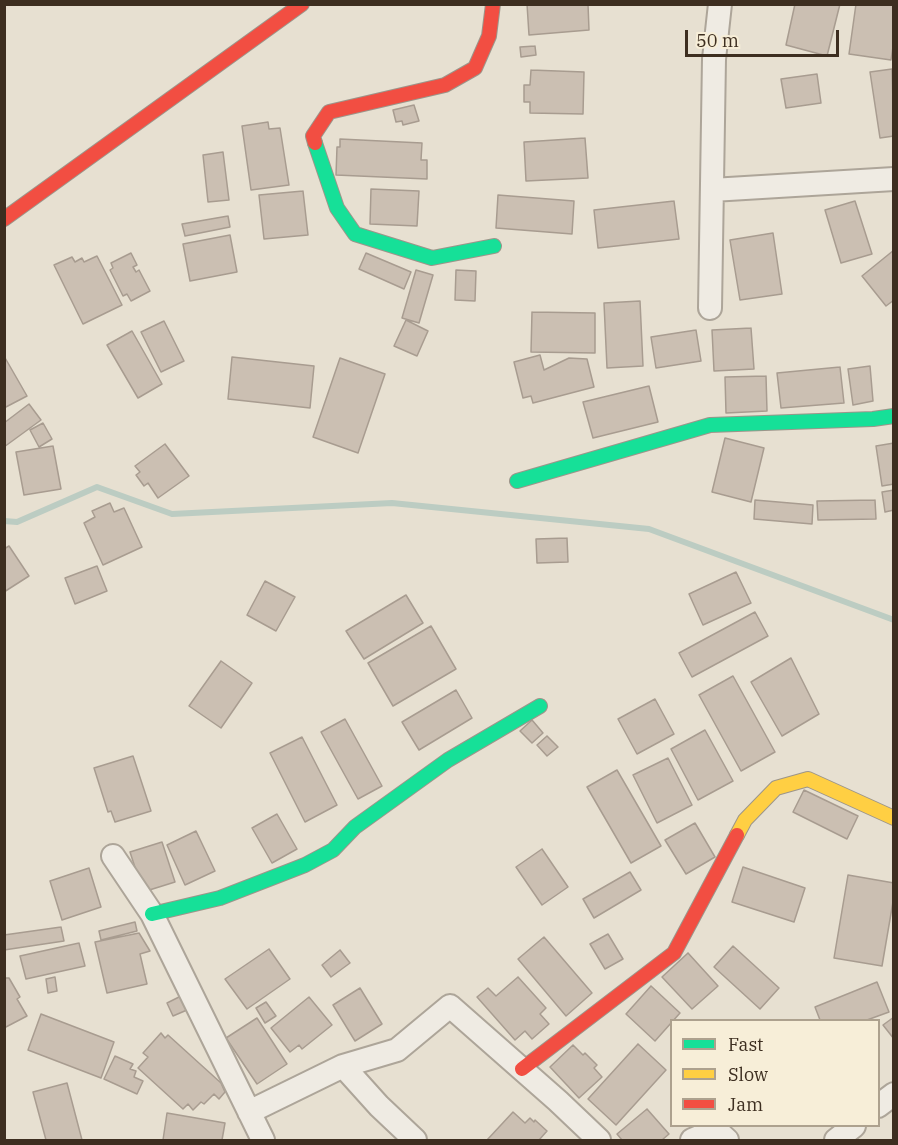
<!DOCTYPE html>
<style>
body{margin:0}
#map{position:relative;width:898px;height:1145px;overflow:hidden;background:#e7e0d1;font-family:"IBM Plex Serif",serif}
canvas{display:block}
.frame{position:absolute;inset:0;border:6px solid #3d2e20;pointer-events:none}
.legend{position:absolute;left:670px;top:1019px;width:210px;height:108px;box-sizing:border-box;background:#f7eed8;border:2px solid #ada18e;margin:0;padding:8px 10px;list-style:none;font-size:18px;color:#3d2e20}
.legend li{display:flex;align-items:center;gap:12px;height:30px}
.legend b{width:30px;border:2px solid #ada18e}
.scale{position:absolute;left:685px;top:30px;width:154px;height:27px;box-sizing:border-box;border:3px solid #3d2e20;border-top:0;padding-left:8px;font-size:18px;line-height:21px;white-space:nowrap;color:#3d2e20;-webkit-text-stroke:4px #f7eed8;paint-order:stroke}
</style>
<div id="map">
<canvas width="898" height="1145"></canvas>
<div class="frame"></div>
<ul class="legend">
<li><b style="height:8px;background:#16e098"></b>Fast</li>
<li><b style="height:8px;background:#ffcf43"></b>Slow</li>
<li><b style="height:8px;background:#f24e42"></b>Jam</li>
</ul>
<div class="scale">50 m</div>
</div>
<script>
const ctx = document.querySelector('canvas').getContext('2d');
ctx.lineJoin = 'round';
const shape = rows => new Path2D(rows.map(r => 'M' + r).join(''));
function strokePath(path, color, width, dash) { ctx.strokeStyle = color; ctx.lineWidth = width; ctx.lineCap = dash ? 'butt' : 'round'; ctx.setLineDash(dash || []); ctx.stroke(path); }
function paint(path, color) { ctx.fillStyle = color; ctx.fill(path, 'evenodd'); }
strokePath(shape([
 [4,521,17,522,97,487,172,514,392,503,649,529,894,620]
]), '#bcccc2', 6);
const building = shape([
 [527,4,588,4,589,30,529,35,527,4],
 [795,4,840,4,827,56,786,45,795,4],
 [856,4,894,4,894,40,891,60,849,54,856,4],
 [535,46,536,55,521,57,520,47,535,46],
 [892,69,894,136,880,138,870,72,892,69],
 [531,70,584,72,583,114,530,113,530,102,524,102,524,85,530,85,531,70],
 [817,74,821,103,786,108,781,79,817,74],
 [414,105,419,121,403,125,402,121,396,122,393,110,414,105],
 [268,122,269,129,280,128,289,185,251,190,242,126,268,122],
 [585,138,588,178,526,181,524,142,585,138],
 [340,139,422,143,421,160,427,160,427,179,336,175,337,147,340,147,340,139],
 [223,152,229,200,208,202,203,155,223,152],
 [371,189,419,191,417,226,370,224,371,189],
 [303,191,308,235,264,239,259,195,303,191],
 [498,195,574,201,572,234,496,228,498,195],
 [674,201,679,239,598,248,594,210,674,201],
 [855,201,872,254,841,263,825,210,855,201],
 [228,216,230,227,185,236,182,224,228,216],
 [773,233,782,294,740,300,730,240,773,233],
 [230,235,237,272,190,281,183,244,230,235],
 [894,250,894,300,886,306,862,276,894,250],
 [131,253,137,265,133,267,136,272,139,270,150,291,131,301,127,294,123,296,110,270,113,268,111,263,131,253],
 [366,253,411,272,404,289,359,269,366,253],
 [97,256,122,305,83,324,54,265,72,257,75,262,82,258,84,262,97,256],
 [416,270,433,275,419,323,402,318,416,270],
 [456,270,476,271,475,301,455,300,456,270],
 [640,301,643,366,607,368,604,303,640,301],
 [532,312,595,313,595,353,531,352,532,312],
 [406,320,428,331,417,356,394,346,406,320],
 [164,321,184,361,161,372,141,332,164,321],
 [751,328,754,369,714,371,712,330,751,328],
 [696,330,701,361,656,368,651,337,696,330],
 [132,331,162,384,138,398,107,345,132,331],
 [540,355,544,370,569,358,587,359,594,387,533,403,531,396,523,398,514,362,540,355],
 [4,356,27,396,4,408,4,356],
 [232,357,314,366,310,408,228,399,232,357],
 [340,358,385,374,358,453,313,437,340,358],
 [870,366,873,401,853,405,848,369,870,366],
 [840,367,844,403,781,408,777,373,840,367],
 [766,376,767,411,726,413,725,377,766,376],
 [649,386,658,422,593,438,583,402,649,386],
 [29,404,41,420,4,447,4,423,29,404],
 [43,423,52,439,39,447,30,430,43,423],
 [725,438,764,448,751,502,712,492,725,438],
 [894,443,894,484,882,486,876,446,894,443],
 [165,444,189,476,158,498,148,483,144,486,136,475,140,472,135,466,165,444],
 [53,446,61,489,24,495,16,452,53,446],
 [894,490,894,510,885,512,882,492,894,490],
 [755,500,813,505,812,524,754,519,755,500],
 [875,500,876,519,818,520,817,501,875,500],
 [110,503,114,512,124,508,142,547,103,565,84,523,95,517,92,511,110,503],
 [567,538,568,562,537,563,536,539,567,538],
 [9,546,29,576,4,592,4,549,9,546],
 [97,566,107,591,75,604,65,578,97,566],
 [736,572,751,603,703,625,689,594,736,572],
 [265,581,295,597,276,631,247,615,265,581],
 [406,595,423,623,364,659,346,631,406,595],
 [755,612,768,636,692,677,679,653,755,612],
 [431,626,456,669,393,706,368,663,431,626],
 [791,658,819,714,782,736,751,682,791,658],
 [221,661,252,683,221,728,189,706,221,661],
 [733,676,775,752,741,771,699,695,733,676],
 [456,690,472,718,419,750,402,722,456,690],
 [655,699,674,734,637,754,618,719,655,699],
 [345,719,382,786,358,799,321,732,345,719],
 [532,720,543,733,532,743,520,731,532,720],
 [705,730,733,781,698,800,671,749,705,730],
 [547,736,558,747,547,756,537,745,547,736],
 [302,737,337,805,305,822,270,753,302,737],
 [133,756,151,811,115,822,111,811,108,812,94,768,133,756],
 [668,758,692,805,657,823,633,775,668,758],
 [617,770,661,846,631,863,587,787,617,770],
 [804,790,858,816,847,839,793,812,804,790],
 [277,814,297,849,272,863,252,828,277,814],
 [695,823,715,857,686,874,665,840,695,823],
 [196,831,215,871,185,885,167,845,196,831],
 [162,842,175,882,143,892,130,852,162,842],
 [542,849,568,887,542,905,516,867,542,849],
 [743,867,805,888,794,922,732,902,743,867],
 [89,868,101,907,62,920,50,881,89,868],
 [630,872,641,890,594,918,583,899,630,872],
 [848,875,894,883,894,896,882,966,834,958,848,875],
 [135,922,137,931,101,940,99,931,135,922],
 [61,927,64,941,4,950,4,935,61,927],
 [139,933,150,951,140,954,147,984,107,993,95,942,139,933],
 [608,934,623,959,605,969,590,944,608,934],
 [544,937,592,993,566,1016,518,959,544,937],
 [79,943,85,966,26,979,20,956,79,943],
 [733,946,779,988,760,1009,714,967,733,946],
 [269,949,290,979,247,1009,225,979,269,949],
 [340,950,350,963,331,977,322,965,340,950],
 [688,953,718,986,692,1009,662,977,688,953],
 [55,977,57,991,48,993,46,979,55,977],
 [518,977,546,1008,540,1014,549,1024,532,1039,525,1031,515,1040,477,997,488,988,496,996,518,977],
 [4,978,9,978,20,997,17,999,27,1016,4,1028,4,978],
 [877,982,889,1012,867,1020,820,1020,815,1007,877,982],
 [651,986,680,1013,655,1041,626,1014,651,986],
 [360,988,382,1024,355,1041,333,1005,360,988],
 [181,996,187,1010,173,1016,167,1003,181,996],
 [309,997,332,1025,302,1049,299,1045,290,1052,271,1028,309,997],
 [266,1002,276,1016,265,1023,256,1008,266,1002],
 [41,1014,114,1042,101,1078,28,1050,41,1014],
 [894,1017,894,1039,883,1025,894,1017],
 [257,1018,287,1064,257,1084,226,1038,257,1018],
 [161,1033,165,1038,168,1035,221,1083,225,1092,219,1099,214,1094,204,1104,201,1102,193,1110,188,1104,183,1109,138,1068,148,1057,143,1053,161,1033],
 [638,1044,666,1070,616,1125,588,1099,638,1044],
 [573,1045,583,1055,585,1053,597,1065,594,1068,602,1077,579,1098,550,1067,573,1045],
 [115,1056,133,1064,130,1069,136,1071,134,1077,143,1081,137,1094,104,1079,115,1056],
 [67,1083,82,1140,46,1140,33,1092,67,1083],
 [647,1109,669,1134,662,1140,622,1140,617,1134,647,1109],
 [513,1112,525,1123,530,1118,534,1122,535,1120,547,1131,539,1140,487,1140,513,1112],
 [167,1113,225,1123,222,1140,163,1140,167,1113]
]);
paint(building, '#cbbfb2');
strokePath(building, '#a89c90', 1.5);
const street = shape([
 [712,190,894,179],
 [710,308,714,59,720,4],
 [113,856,152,914,263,1140],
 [343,1066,379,1106,415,1140],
 [878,1106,894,1094],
 [249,1112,343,1066,397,1050,450,1006,558,1101,599,1140],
 [692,1140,716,1130,727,1140],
 [836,1140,854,1126]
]);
const fast = shape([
 [315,143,337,208,355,234,432,258,494,246],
 [517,481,710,425,873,419,894,416],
 [152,914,220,898,305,865,333,850,355,827,448,760,540,706]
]);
const slow = shape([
 [737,835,745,820,776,788,808,779,894,818]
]);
const jam = shape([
 [315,143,313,136,329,112,445,85,475,68,489,36,493,4],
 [4,219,302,4],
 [522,1069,674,953,737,835]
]);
strokePath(street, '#ada599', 26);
strokePath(fast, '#9c958a', 16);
strokePath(slow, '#9c958a', 16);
strokePath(jam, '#9c958a', 16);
strokePath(street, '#efebe3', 22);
strokePath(fast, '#16e098', 14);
strokePath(slow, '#ffcf43', 14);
strokePath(jam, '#f24e42', 14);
</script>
